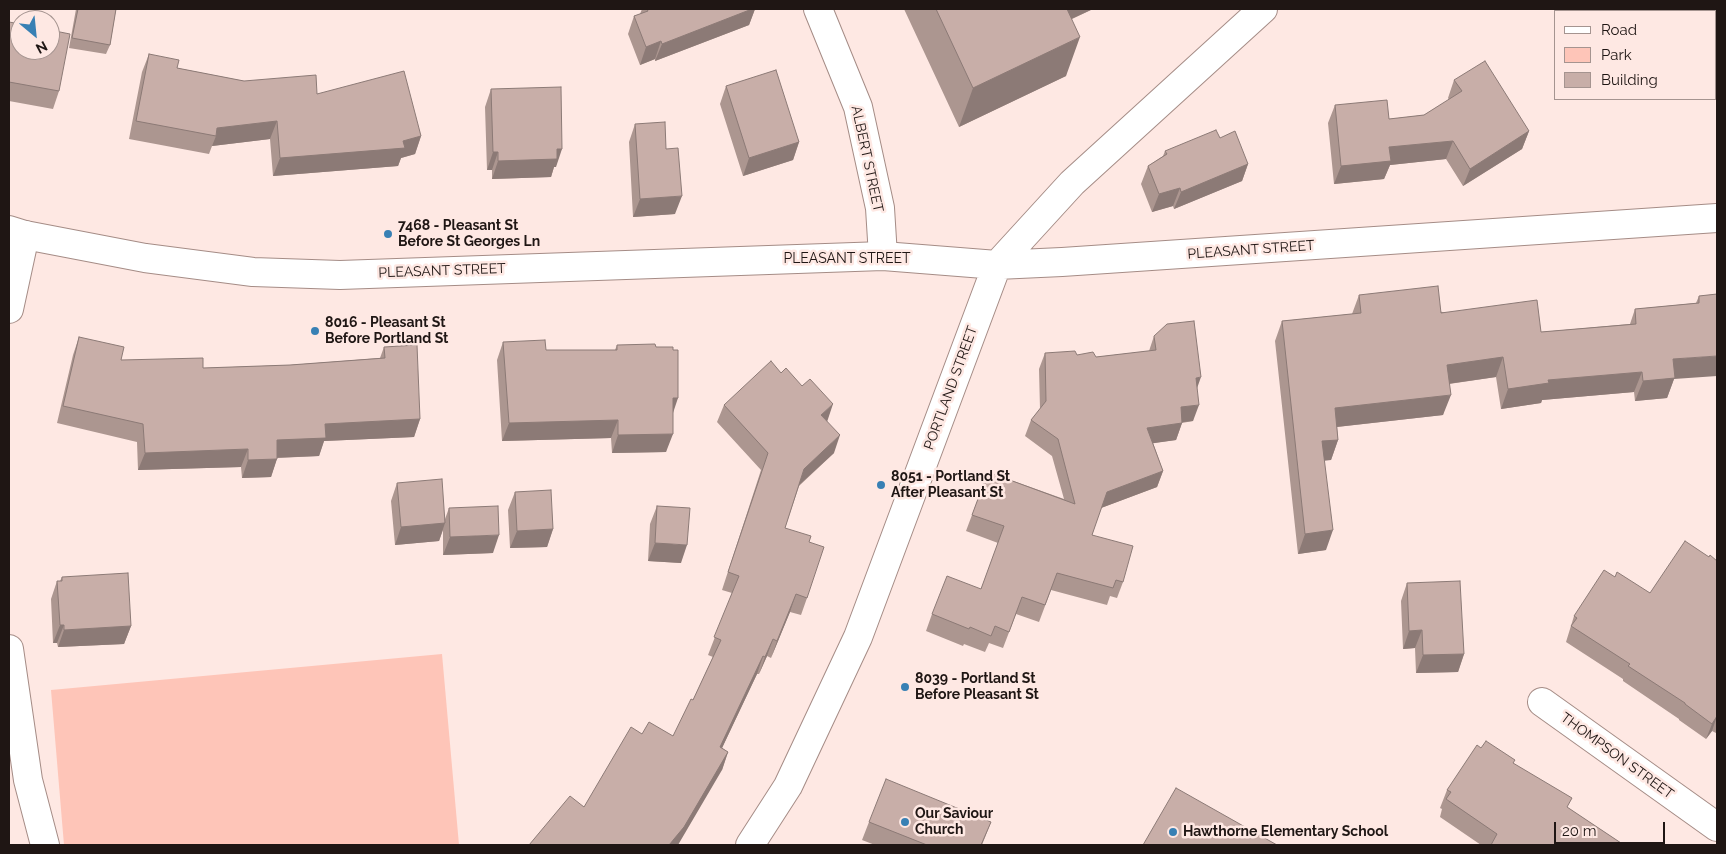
<!DOCTYPE html>
<style>
body{margin:0}
#map{position:relative;width:1726px;height:854px;overflow:hidden;background:#fee8e3;font-family:Raleway,sans-serif}
canvas{display:block}
.frame{position:absolute;inset:0;border:10px solid #1f1614;pointer-events:none}
.legend{position:absolute;left:1554px;top:10px;width:162px;height:90px;box-sizing:border-box;background:#fee8e3;border:1px solid #a59490;margin:0;padding:6px 9px;list-style:none;font-size:15px;color:#1f1614}
.legend li{display:flex;align-items:center;gap:10px;height:25px}
.legend b{width:25px;border:1px solid #a59490}
.north{position:absolute;left:10px;top:10px;width:50px;height:50px;box-sizing:border-box;background:#fee8e3;border:1px solid #a59490;border-radius:50%;rotate:152deg;font-size:14px;font-weight:700;line-height:20px;text-align:center;color:#1f1614}
.north::after{content:'';display:block;margin:auto;width:18px;height:22px;background:#3880b4;clip-path:polygon(50% 0,100% 100%,50% 72%,0 100%)}
.scale{position:absolute;left:1554px;top:822px;width:111px;height:22px;box-sizing:border-box;border:2px solid #1f1614;border-top:0;padding-left:6px;font-size:15px;line-height:18px;white-space:nowrap;color:#1f1614;-webkit-text-stroke:4px #fee8e3;paint-order:stroke}
</style>
<div id="map">
<canvas width="1726" height="854"></canvas>
<div class="frame"></div>
<ul class="legend">
<li><b style="height:6px;background:#fff"></b>Road</li>
<li><b style="height:14px;background:#fec5b8"></b>Park</li>
<li><b style="height:14px;background:#c8aea8"></b>Building</li>
</ul>
<div class="north">N</div>
<div class="scale">20 m</div>
</div>
<script>
const ctx = document.querySelector('canvas').getContext('2d');
ctx.lineJoin = 'round';
function paint(path, color) { ctx.fillStyle = color; ctx.fill(path, 'evenodd'); }
const shape = rows => new Path2D(rows.map(r => 'M' + r).join(''));
function strokePath(path, color, width, dash) { ctx.strokeStyle = color; ctx.lineWidth = width; ctx.lineCap = dash ? 'butt' : 'round'; ctx.setLineDash(dash || []); ctx.stroke(path); }
function drawText(font, color, halo, rows, align = 'center') {
  ctx.font = font + ' Raleway,sans-serif'; ctx.lineWidth = 5; ctx.setLineDash([]); ctx.textBaseline = 'middle'; ctx.strokeStyle = halo; ctx.fillStyle = color; for (const [text, x, y, turn = 0] of rows) {
    ctx.save(); ctx.translate(x, y); ctx.rotate((+turn || 0) * Math.PI / 180); ctx.textAlign = isNaN(turn) ? turn : align; if (halo) ctx.strokeText(text, 0, 0); ctx.fillText(text, 0, 0); ctx.restore();
  }
}
paint(shape([
 [442,654,459,845,64,845,51,690]
]), '#fec5b8');
const minor = shape([
 [818,9,858,107,880,208,883,256],
 [9,309,25,235],
 [9,649,28,780,45,845],
 [1542,702,1717,827]
]);
const major = shape([
 [9,230,25,235,145,258,253,272,340,275,883,256,997,265,1062,262,1717,218],
 [750,845,788,786,858,637,997,265,1072,183,1263,9]
]);
strokePath(minor, '#a58c86', 30);
strokePath(major, '#a58c86', 30);
strokePath(minor, '#fff', 28);
strokePath(major, '#fff', 28);
paint(shape([
 [76,9,116,9,110,45,106,54,69,48],
 [642,9,755,9,749,25,655,61,655,59,640,65,628,34,634,16,640,14],
 [904,9,1093,9,1072,19,1066,76,959,127],
 [1629,9,1678,9,1676,11,1631,11],
 [9,22,59,91,53,109,9,101],
 [149,54,177,68,244,81,317,94,421,136,415,154,401,158,398,166,273,176,270,139,212,146,209,154,129,139,142,72],
 [1454,80,1529,131,1522,149,1463,186,1446,159,1390,165,1384,179,1334,184,1328,123,1335,105,1389,119,1424,115,1449,100,1448,98],
 [726,86,799,142,793,160,743,176,720,104],
 [491,89,556,167,554,167,551,177,492,179,492,170,487,170,485,107],
 [635,124,666,149,675,214,633,217,629,142],
 [1220,138,1248,164,1242,181,1174,209,1173,206,1152,212,1141,184,1148,166,1163,156,1165,151],
 [1717,294,1674,379,1667,398,1635,401,1634,392,1542,400,1541,403,1501,409,1496,377,1449,384,1443,415,1337,427,1338,440,1331,460,1324,460,1326,550,1298,554,1275,341,1282,321,1352,314,1359,295,1541,332,1630,324,1635,309,1696,303,1699,296],
 [1154,336,1197,389,1193,421,1182,423,1176,440,1153,443,1163,471,1157,487,1101,508,1092,535,1123,582,1117,598,1110,596,1107,605,1051,590,1039,622,1016,614,1003,648,989,643,985,652,964,644,963,646,926,631,932,614,981,589,998,543,966,531,988,472,1064,499,1052,456,1025,436,1031,420,1040,409,1039,369,1045,353,1096,357,1149,351],
 [79,337,121,360,203,368,290,365,380,358,384,347,420,419,414,437,324,441,319,456,277,458,271,477,242,478,241,467,138,470,137,442,57,423,73,355],
 [503,342,546,350,615,350,617,345,656,347,673,413,666,452,612,453,611,438,502,441,497,360],
 [724,405,827,421,834,453,799,486,785,528,809,542,807,598,801,615,790,612,771,658,767,656,759,674,757,674,722,748,728,752,722,770,584,807,642,734,673,736,693,700,713,657,708,655,732,593,722,590,761,470,717,422],
 [397,483,445,519,449,508,493,553,443,555,443,530,439,541,395,545,391,501],
 [515,492,553,529,547,547,510,548,508,510],
 [657,506,681,563,648,561,650,524],
 [1709,557,1717,561,1717,732,1716,733,1712,731,1706,739,1679,720,1679,719,1623,681,1623,679,1566,642,1574,616,1615,577,1650,593],
 [62,577,131,626,124,644,58,647,57,643,53,643,51,599,57,581,60,581],
 [1407,583,1464,654,1458,672,1416,673,1415,648,1403,649,1401,601],
 [1481,748,1513,764,1568,808,1624,845,1481,845,1440,817,1442,809,1440,808,1447,790],
 [869,822,991,822,982,845,875,845,862,840]
]), '#ac9690');
paint(shape([
 [752,9,755,9,749,25,655,61,662,44],
 [1054,9,1093,9,1045,31],
 [1660,9,1678,9,1676,11,1659,11],
 [1080,37,1066,76,959,127,973,88],
 [661,41,655,59,640,65,646,47],
 [277,121,270,139,212,146,216,136,217,128],
 [1529,131,1522,149,1463,186,1470,169],
 [421,136,415,154,401,158,398,166,273,176,280,158,403,141],
 [1453,141,1446,159,1390,165,1384,179,1334,184,1341,166,1389,147],
 [799,142,793,160,743,176,749,158],
 [557,149,562,149,556,167,554,167,551,177,492,179,498,161],
 [493,152,498,152,492,170,487,170],
 [1248,164,1242,181,1174,209,1181,192],
 [1180,188,1173,206,1152,212,1159,194],
 [682,196,675,214,633,217,640,199],
 [1717,356,1717,376,1674,379,1667,398,1635,401,1643,381,1673,359],
 [1503,357,1496,377,1440,385,1447,365],
 [1642,372,1634,392,1542,400,1541,403,1501,409,1508,389,1548,380],
 [1201,377,1195,394,1196,378],
 [1451,395,1443,415,1327,428,1335,408],
 [673,398,678,398,672,416],
 [833,404,827,422,821,415],
 [1199,405,1193,421,1174,423,1181,407],
 [420,419,414,437,324,441,319,456,270,458,277,440,325,424],
 [618,420,611,438,502,441,509,423],
 [1182,423,1176,440,1141,445,1147,428],
 [673,434,666,452,612,453,618,435],
 [840,435,834,453,798,486,804,469],
 [1338,440,1331,460,1314,462,1322,441],
 [248,449,241,467,138,470,145,453],
 [277,459,271,477,242,478,248,460],
 [1163,471,1157,487,1101,508,1107,492],
 [445,523,439,541,395,545,401,527],
 [553,529,547,547,510,548,517,531],
 [1333,530,1326,550,1298,554,1305,534],
 [499,535,493,553,443,555,450,537],
 [655,543,687,545,681,563,648,561],
 [796,594,790,612,771,658,777,641],
 [60,625,64,625,57,643,53,643],
 [131,626,124,644,58,647,64,630],
 [1422,630,1415,648,1403,649,1409,631],
 [773,639,767,656,759,674,765,657],
 [1464,654,1458,672,1416,673,1423,655],
 [763,656,757,674,714,765,720,747],
 [1717,716,1712,731,1706,739,1712,724],
 [728,752,722,770,678,845,669,845]
]), '#8c7a76');
const building = shape([
 [78,9,116,9,110,45,72,38,78,9],
 [647,9,752,9,662,44,661,41,646,47,634,16,648,11,647,9],
 [936,9,1067,9,1080,37,973,88,936,9],
 [9,22,20,24,20,50,50,50,50,30,70,34,59,91,9,82,9,22],
 [149,54,179,60,177,68,244,81,316,75,317,94,404,71,421,136,403,141,405,148,280,158,277,121,217,128,216,136,136,121,149,54],
 [1485,61,1529,131,1470,169,1453,141,1389,147,1391,161,1341,166,1335,105,1387,100,1389,119,1424,115,1462,91,1454,80,1485,61],
 [776,70,799,142,749,158,726,86,776,70],
 [561,87,562,149,557,149,557,159,498,161,498,152,493,152,491,89,561,87],
 [665,122,666,149,678,148,682,196,640,199,635,124,665,122],
 [1216,130,1220,138,1235,131,1248,164,1181,192,1180,188,1159,194,1148,166,1167,154,1165,151,1216,130],
 [1438,286,1441,313,1537,300,1541,332,1636,324,1635,309,1699,303,1699,296,1717,294,1717,356,1673,359,1675,378,1643,381,1642,372,1548,380,1549,383,1508,389,1503,357,1447,365,1451,395,1335,408,1338,440,1322,441,1333,530,1305,534,1282,321,1361,313,1359,295,1438,286],
 [1194,321,1201,377,1196,378,1199,405,1181,407,1182,423,1147,428,1163,471,1107,492,1092,535,1133,546,1123,582,1116,580,1113,588,1057,573,1045,605,1022,597,1009,632,995,626,991,636,970,627,969,629,932,614,947,576,981,589,1004,526,972,515,988,472,1075,504,1058,439,1031,420,1046,401,1045,353,1075,351,1077,355,1093,352,1096,357,1156,350,1154,336,1167,324,1194,321],
 [79,337,124,347,121,360,203,358,203,368,290,365,385,358,384,347,417,345,420,419,325,424,326,438,277,440,277,459,248,460,248,449,145,453,143,424,63,406,79,337],
 [545,340,546,350,617,350,617,345,655,344,656,347,673,347,673,350,678,350,678,398,673,398,673,434,618,435,618,420,509,423,503,342,545,340],
 [771,361,781,373,786,368,802,386,810,379,833,404,821,415,840,435,804,469,785,528,811,536,809,542,824,547,807,598,796,594,777,641,773,639,765,657,763,656,720,747,728,752,684,827,669,845,529,845,570,796,584,807,631,727,642,734,649,722,673,736,691,699,693,700,721,640,714,637,739,576,728,572,768,453,724,405,771,361],
 [442,479,445,523,401,527,397,483,442,479],
 [551,490,553,529,517,531,515,492,551,490],
 [498,506,499,535,450,537,449,508,498,506],
 [657,506,690,508,687,545,655,543,657,506],
 [1685,541,1709,557,1710,555,1717,561,1717,716,1712,724,1685,704,1685,703,1628,666,1630,664,1571,626,1577,618,1574,616,1604,570,1615,577,1617,572,1650,593,1685,541],
 [128,573,131,626,64,630,64,625,60,625,57,581,62,581,62,577,128,573],
 [1460,581,1464,654,1423,655,1422,630,1409,631,1407,583,1460,581],
 [1486,741,1515,760,1513,763,1572,798,1567,807,1624,845,1491,845,1497,834,1446,799,1451,792,1447,790,1477,745,1481,748,1486,741],
 [886,779,991,822,981,845,927,845,869,822,886,779],
 [1176,788,1277,845,1143,845,1176,788]
]);
paint(building, '#c8aea8');
strokePath(building, '#8c7a76', 1);
for (const [x, y, r, color] of [
 [388,234,5,"#3880b4"],
 [315,331,5,"#3880b4"],
 [881,485,5,"#3880b4"],
 [905,687,5,"#3880b4"],
 [905,822,5,"#3880b4"],
 [1173,832,5,"#3880b4"]
]) { const dot = new Path2D(); dot.arc(x, y, r, 0, 2 * Math.PI); ctx.fillStyle = color; ctx.fill(dot); strokePath(dot, '#fee8e3', 2); }
drawText('14px', '#1f1614', '#fee8e3', [
 ["ALBERT STREET",867,159,78],
 ["PLEASANT STREET",1251,250,-4],
 ["PLEASANT STREET",847,259],
 ["PLEASANT STREET",442,271,-2],
 ["PORTLAND STREET",951,388,-70],
 ["THOMPSON STREET",1617,756,36]
]);
drawText('bold 14px', '#1f1614', '#fee8e3', [
 ["7468 - Pleasant St",398,226],
 ["Before St Georges Ln",398,242],
 ["8016 - Pleasant St",325,323],
 ["Before Portland St",325,339],
 ["8051 - Portland St",891,477],
 ["After Pleasant St",891,493],
 ["8039 - Portland St",915,679],
 ["Before Pleasant St",915,695],
 ["Our Saviour",915,814],
 ["Church",915,830],
 ["Hawthorne Elementary School",1183,832]
], 'left');
</script>
